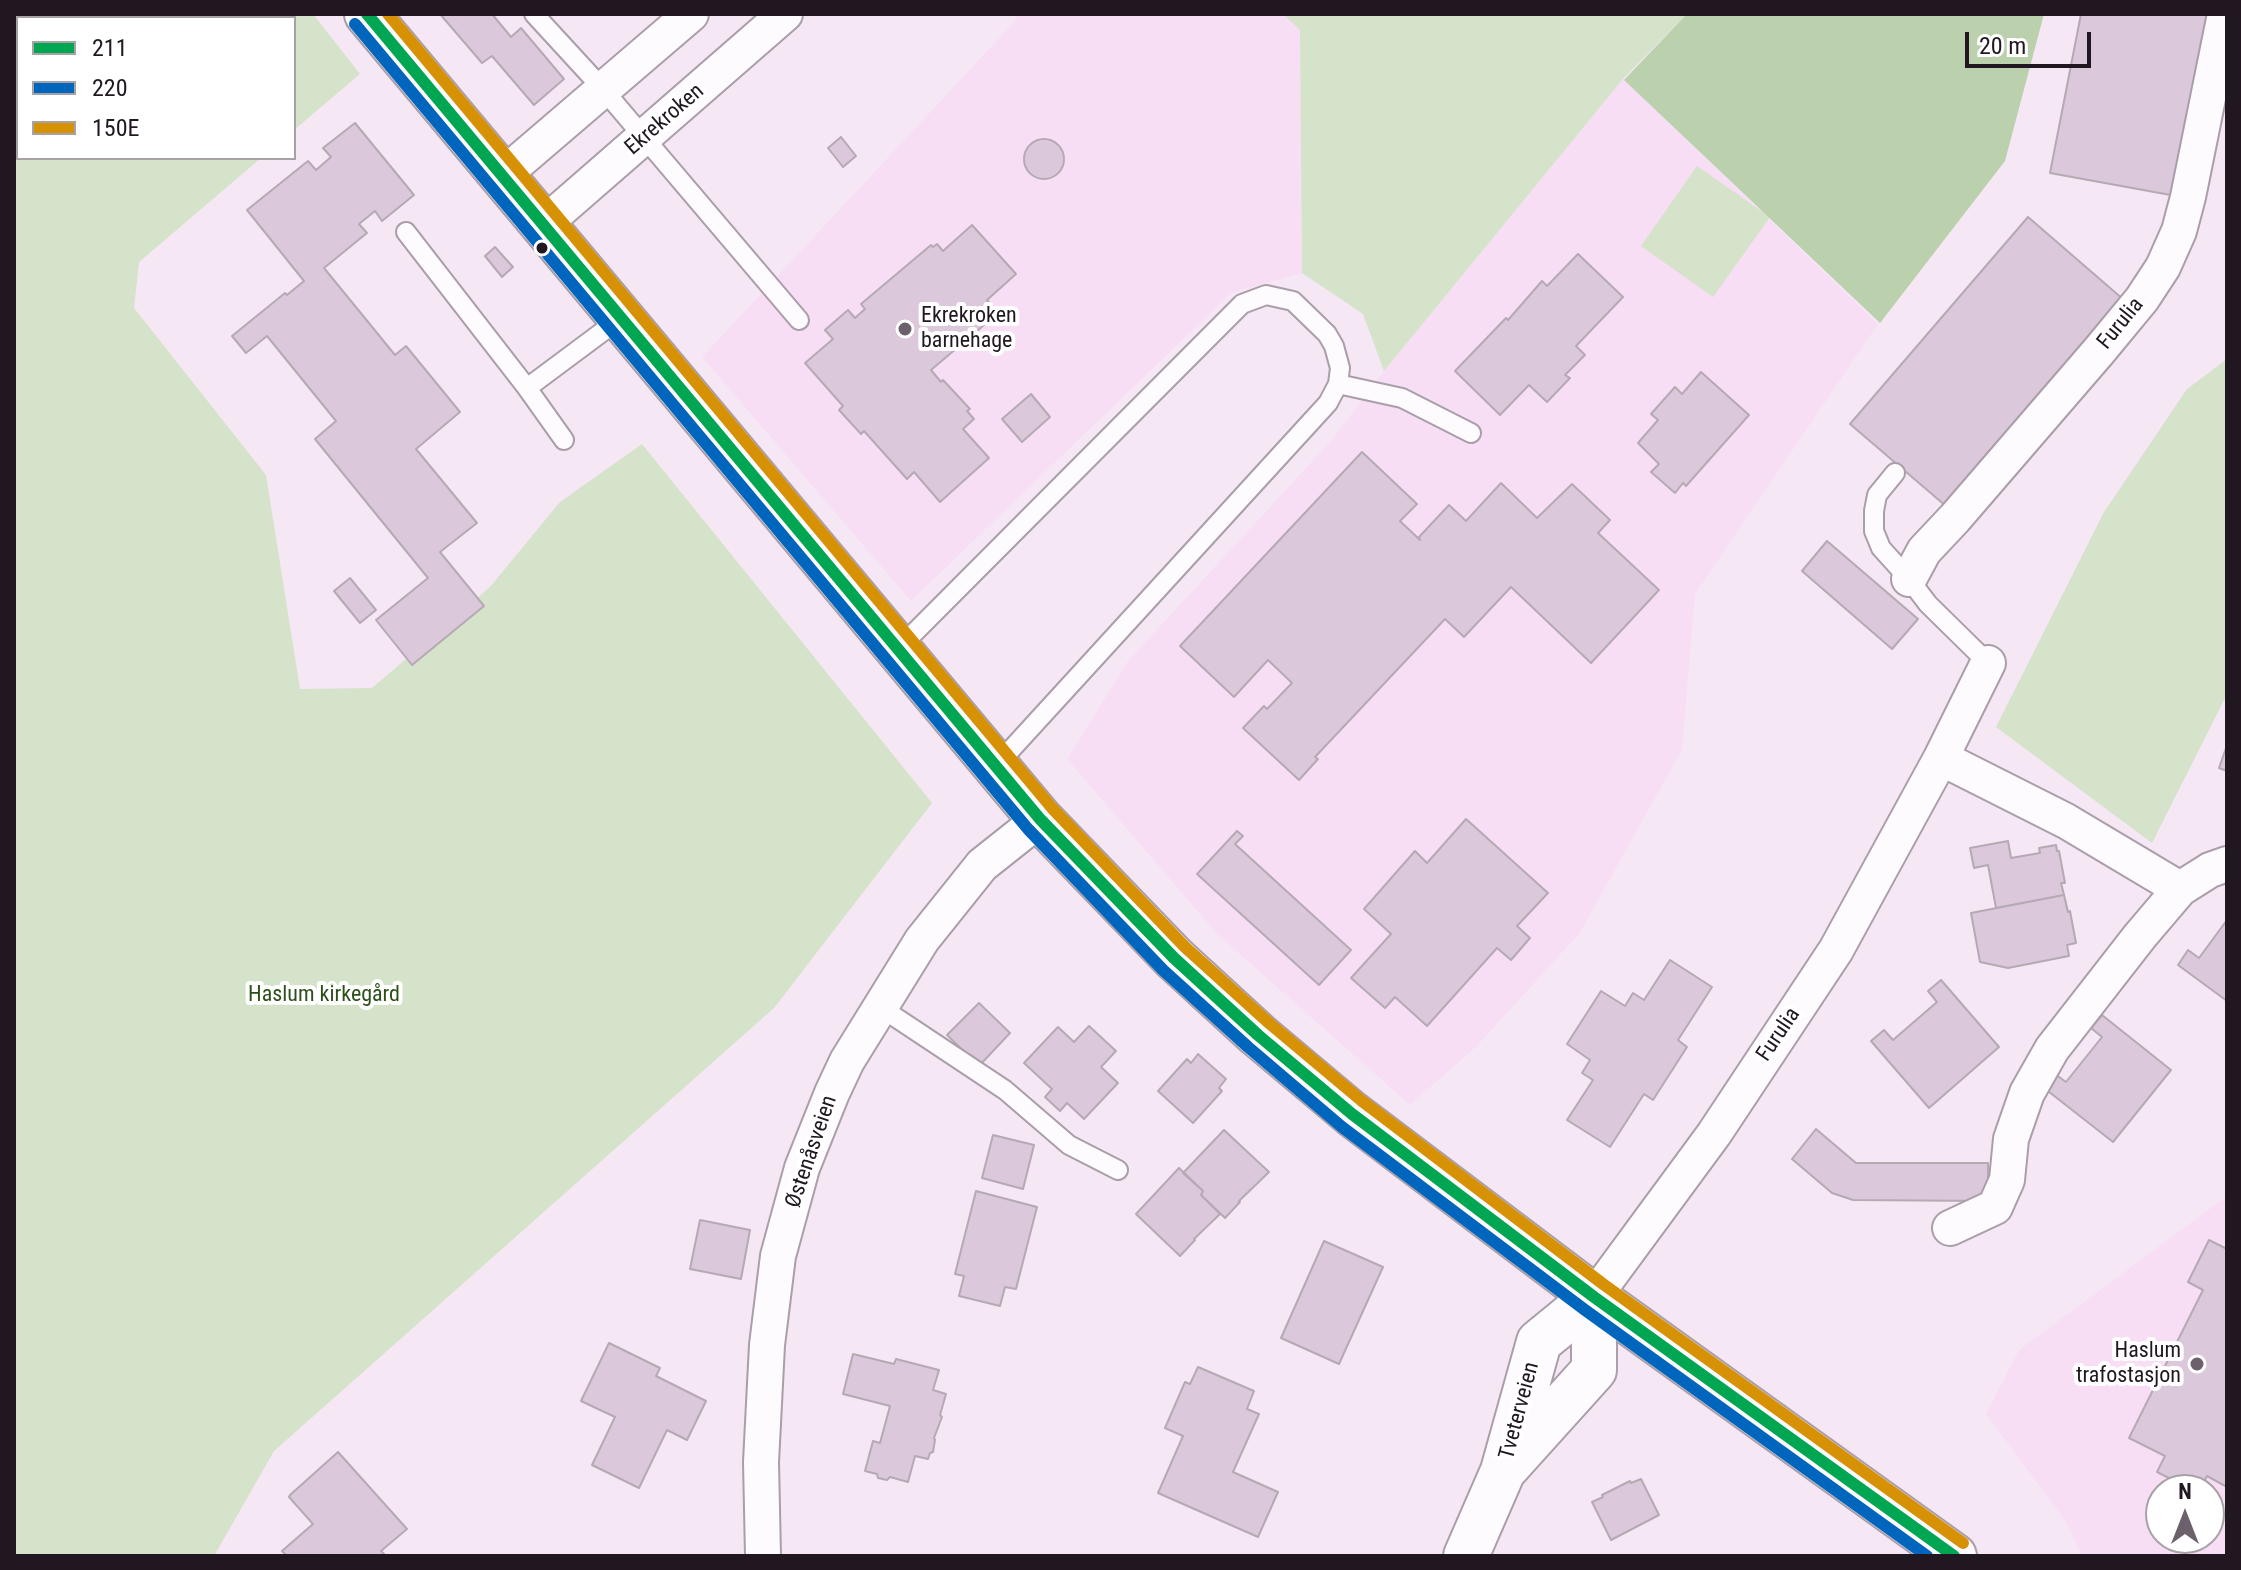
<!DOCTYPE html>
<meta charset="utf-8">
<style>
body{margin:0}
#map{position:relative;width:2241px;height:1570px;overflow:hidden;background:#f6e7f5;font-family:"Roboto Condensed",sans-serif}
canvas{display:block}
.frame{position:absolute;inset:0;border:16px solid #201720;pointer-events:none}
.legend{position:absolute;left:16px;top:16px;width:280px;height:144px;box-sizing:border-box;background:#fff;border:2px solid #a6a2a6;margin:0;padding:10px 14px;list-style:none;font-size:24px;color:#201720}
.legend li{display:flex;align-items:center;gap:16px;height:40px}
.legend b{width:40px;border:2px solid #a6a2a6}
.north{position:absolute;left:2145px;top:1474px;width:80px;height:80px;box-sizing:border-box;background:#fff;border:2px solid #a6a2a6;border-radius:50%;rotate:0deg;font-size:22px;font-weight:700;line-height:32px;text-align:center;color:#201720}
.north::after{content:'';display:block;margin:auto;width:28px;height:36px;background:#6b606b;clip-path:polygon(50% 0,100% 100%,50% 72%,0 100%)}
.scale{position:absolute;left:1965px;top:32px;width:126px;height:36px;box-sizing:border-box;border:4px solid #201720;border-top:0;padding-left:10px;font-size:24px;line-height:28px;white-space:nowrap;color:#201720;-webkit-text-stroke:6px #fff;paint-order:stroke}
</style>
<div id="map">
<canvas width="2241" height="1570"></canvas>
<div class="frame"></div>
<ul class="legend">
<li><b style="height:10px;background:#00a651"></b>211</li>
<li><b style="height:10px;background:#0065bd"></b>220</li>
<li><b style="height:10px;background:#d79105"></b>150E</li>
</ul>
<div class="north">N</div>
<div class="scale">20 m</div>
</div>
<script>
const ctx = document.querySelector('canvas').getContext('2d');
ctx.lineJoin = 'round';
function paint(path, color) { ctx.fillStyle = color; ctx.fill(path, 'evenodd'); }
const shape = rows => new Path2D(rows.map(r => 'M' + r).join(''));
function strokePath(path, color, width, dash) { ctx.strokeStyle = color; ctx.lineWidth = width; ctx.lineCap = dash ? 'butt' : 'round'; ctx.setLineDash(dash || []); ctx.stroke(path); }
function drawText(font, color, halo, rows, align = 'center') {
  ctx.font = font + ' "Roboto Condensed",sans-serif'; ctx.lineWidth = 8; ctx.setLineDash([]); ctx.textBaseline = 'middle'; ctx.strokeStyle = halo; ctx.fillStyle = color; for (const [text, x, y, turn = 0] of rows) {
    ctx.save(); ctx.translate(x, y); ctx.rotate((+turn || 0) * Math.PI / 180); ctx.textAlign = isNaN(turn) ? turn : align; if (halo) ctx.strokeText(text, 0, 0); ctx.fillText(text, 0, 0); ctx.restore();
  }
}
paint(shape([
 [1017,14,1283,14,1300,30,1302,273,1231,293,911,601,702,357,1016,20],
 [1623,79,1878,324,1695,594,1682,750,1579,934,1476,1047,1410,1105,1217,934,1067,759,1128,661,1330,442,1384,371],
 [2227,1196,2227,1556,2082,1556,2066,1522,1986,1414,2019,1350],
 [2161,1490,2209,1490,2209,1538,2161,1538]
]), '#f7def5');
paint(shape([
 [186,14,313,14,360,74,294,130,294,18,182,18],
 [1283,14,1687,14,1623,79,1384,371,1363,314,1302,273,1300,30],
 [14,125,18,129,18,158,261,158,139,262,134,308,266,475,300,689,372,688,490,587,560,502,642,444,932,803,774,1008,274,1451,214,1556,14,1556],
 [1697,166,1770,217,1713,297,1641,246],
 [2227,359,2227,694,2152,843,1996,727,2104,512,2187,389]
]), '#d4e3c9');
paint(shape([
 [1687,14,2044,14,2005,161,1880,323,1624,80]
]), '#bbd0ad');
const building = shape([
 [440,14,492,14,511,37,521,28,564,79,534,105,492,56,482,63,440,14],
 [2081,14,2211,14,2176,196,2050,173,2081,14],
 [355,123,414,195,382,221,375,211,359,224,367,233,324,268,395,355,406,346,460,412,416,449,477,523,440,552,484,606,412,665,376,620,428,578,315,439,336,421,267,336,246,353,232,336,285,293,287,295,304,281,247,210,308,161,316,170,331,157,323,148,355,123],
 [841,137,856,156,843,167,828,148,841,137],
 '1024 159a20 20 0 1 1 40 0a20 20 0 1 1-40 0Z',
 [2028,217,2124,300,1947,507,1850,424,2028,217],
 [972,225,1016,274,987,300,997,311,988,318,990,320,931,370,941,382,943,380,970,409,967,411,974,419,963,429,989,458,940,502,914,472,907,479,864,431,861,434,839,410,843,406,805,363,833,339,825,330,848,310,855,318,865,309,861,304,931,245,933,247,937,244,943,251,972,225],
 [495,247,513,267,502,277,485,256,495,247],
 [1578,254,1623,297,1576,346,1585,355,1565,375,1570,378,1547,402,1529,385,1500,415,1455,371,1506,318,1508,320,1542,281,1547,286,1578,254],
 [1701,372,1749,415,1686,486,1683,483,1675,493,1651,472,1659,464,1638,443,1658,420,1651,414,1675,387,1682,394,1701,372],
 [1031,394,1050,417,1022,442,1002,419,1031,394],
 [1362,452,1417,504,1400,521,1420,540,1419,537,1449,505,1466,521,1501,483,1537,518,1572,484,1610,520,1598,533,1659,590,1591,663,1511,587,1464,637,1445,619,1315,757,1318,759,1299,780,1243,728,1264,706,1267,709,1292,683,1268,660,1234,697,1180,646,1362,452],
 [1827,541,1918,619,1892,649,1802,571,1827,541],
 [350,578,376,610,360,623,334,591,350,578],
 [2226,748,2227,748,2227,771,2219,768,2226,748],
 [1466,819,1548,893,1517,926,1530,938,1511,960,1497,948,1427,1026,1395,997,1385,1008,1351,978,1391,934,1364,909,1415,851,1427,863,1466,819],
 [1237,831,1243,836,1235,844,1351,950,1319,985,1197,874,1237,831],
 [2008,841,2011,858,2040,853,2039,848,2056,845,2057,851,2059,851,2065,883,2061,883,2064,895,1996,908,1988,865,1974,868,1970,848,2008,841],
 [2064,895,2068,912,2070,911,2076,943,2067,945,2069,956,2008,968,1980,962,1971,913,2064,895],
 [2227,920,2227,1001,2178,965,2188,950,2199,958,2227,920],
 [1670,960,1712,987,1678,1040,1687,1047,1653,1100,1644,1094,1610,1147,1567,1120,1593,1080,1582,1073,1590,1060,1567,1044,1601,991,1625,1006,1633,993,1644,1000,1670,960],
 [1941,980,1999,1047,1929,1108,1871,1041,1884,1030,1893,1040,1937,1002,1928,991,1941,980],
 [979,1003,1010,1033,979,1066,947,1035,979,1003],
 [2102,1015,2171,1070,2113,1142,2044,1088,2055,1074,2066,1082,2102,1037,2091,1028,2102,1015],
 [1089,1026,1116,1051,1101,1067,1118,1083,1084,1119,1067,1103,1060,1111,1045,1097,1052,1089,1024,1063,1058,1027,1074,1042,1089,1026],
 [1198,1054,1226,1079,1219,1088,1222,1091,1193,1123,1158,1091,1187,1059,1191,1063,1198,1054],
 [1816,1129,1856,1163,1988,1163,1988,1201,1853,1200,1832,1193,1792,1159,1816,1129],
 [1224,1130,1269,1172,1239,1201,1240,1202,1225,1218,1201,1195,1203,1191,1183,1173,1224,1130],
 [993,1135,1034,1145,1023,1189,982,1178,993,1135],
 [1179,1168,1203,1191,1201,1195,1220,1214,1194,1239,1195,1240,1180,1256,1136,1214,1179,1168],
 [976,1191,1037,1207,1016,1289,1005,1287,1000,1306,959,1296,964,1276,955,1274,976,1191],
 [700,1220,750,1230,741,1279,690,1269,700,1220],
 [2209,1240,2227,1249,2227,1487,2207,1476,2200,1490,2192,1490,2157,1472,2165,1456,2129,1438,2203,1290,2188,1282,2209,1240],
 [1324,1241,1383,1267,1339,1364,1281,1338,1324,1241],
 [609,1343,660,1368,656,1376,706,1401,687,1440,667,1430,639,1488,592,1465,615,1417,581,1401,609,1343],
 [853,1354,894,1364,896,1359,939,1370,933,1390,946,1394,940,1415,942,1417,934,1438,935,1440,933,1452,930,1453,928,1459,915,1456,908,1482,890,1477,887,1480,878,1478,877,1474,865,1471,873,1441,880,1443,890,1406,843,1394,853,1354],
 [1198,1367,1254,1391,1247,1409,1259,1414,1233,1472,1278,1492,1258,1537,1158,1493,1183,1436,1165,1428,1185,1382,1190,1384,1198,1367],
 [338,1452,407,1529,381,1551,386,1556,287,1556,282,1551,313,1524,289,1497,290,1495,338,1452],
 [1641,1479,1659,1515,1611,1540,1592,1502,1603,1497,1602,1495,1630,1481,1631,1483,1641,1479]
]);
paint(building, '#dcc8db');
strokePath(building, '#b5a9b4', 2);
const service = shape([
 [534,14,602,88,799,320],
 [25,18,33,14],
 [99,18,102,14],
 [14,126,18,122],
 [406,232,527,388,564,440],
 [1338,384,1402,398,1471,433],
 [527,388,621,318],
 [1895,473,1877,495,1874,511,1874,531,1881,548,1909,579,1928,604,1988,663],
 [898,649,1242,304,1266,295,1293,301,1327,334,1334,346,1340,368,1338,384,1328,403,996,766],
 [880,1007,1005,1090,1069,1145,1118,1170]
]);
const minor = shape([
 [502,176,691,14],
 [544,224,785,14],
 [1909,579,1924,551,1955,518,2099,351,2142,299,2163,267,2179,231,2188,197,2225,14],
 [1941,758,2066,821,2180,889],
 [1950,1228,1995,1207,2007,1180,2011,1139,2027,1093,2052,1049,2140,936,2180,889,2210,870,2227,864],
 [1594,1297,1714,1134,1836,950,1941,758,1988,663],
 [763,1556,761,1462,767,1345,778,1256,802,1168,832,1093,847,1061,922,940,982,865,1040,819]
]);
const tertiary = shape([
 [1594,1297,1594,1370,1503,1471,1539,1342,1594,1297],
 [1466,1556,1503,1471]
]);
const secondary = shape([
 [367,14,1040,819,1174,958,1258,1035,1352,1114,1594,1297,1954,1556]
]);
strokePath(service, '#a99ea9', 22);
strokePath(minor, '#a99ea9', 38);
strokePath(tertiary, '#a99ea9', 48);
strokePath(secondary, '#a99ea9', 48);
strokePath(service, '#fefbfe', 18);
strokePath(minor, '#fefbfe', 34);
strokePath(tertiary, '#fefbfe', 44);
strokePath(secondary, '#fefbfe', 44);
strokePath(shape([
 [367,14,1040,819,1174,958,1258,1035,1352,1114,1594,1297,1954,1556]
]), '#00a651', 12);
strokePath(shape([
 [355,24,1028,829,1163,970,1248,1047,1342,1127,1585,1310,1927,1556]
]), '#0065bd', 12);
strokePath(shape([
 [388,14,1052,808,1185,947,1269,1023,1362,1101,1603,1284,1963,1543]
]), '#d79105', 12);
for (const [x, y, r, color] of [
 [542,248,7,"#201720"],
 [905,329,8,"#6b606b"],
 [2197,1364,8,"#6b606b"]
]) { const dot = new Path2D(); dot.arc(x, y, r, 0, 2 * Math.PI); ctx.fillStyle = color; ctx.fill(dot); strokePath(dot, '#fff', 3); }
drawText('22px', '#201720', '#fff', [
 ["Ekrekroken",665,120,-41],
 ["Furulia",2121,324,-51],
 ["Furulia",1779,1035,-56],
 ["Østenåsveien",812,1152,-71],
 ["Tveterveien",1520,1411,-75]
]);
drawText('22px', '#201720', '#fff', [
 ["Ekrekroken",921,316],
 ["barnehage",921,341],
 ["Haslum",2181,1351,"right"],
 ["trafostasjon",2181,1376,"right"]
], 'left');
drawText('22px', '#2d4f1a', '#fff', [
 ["Haslum kirkegård",324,995]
]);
</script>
